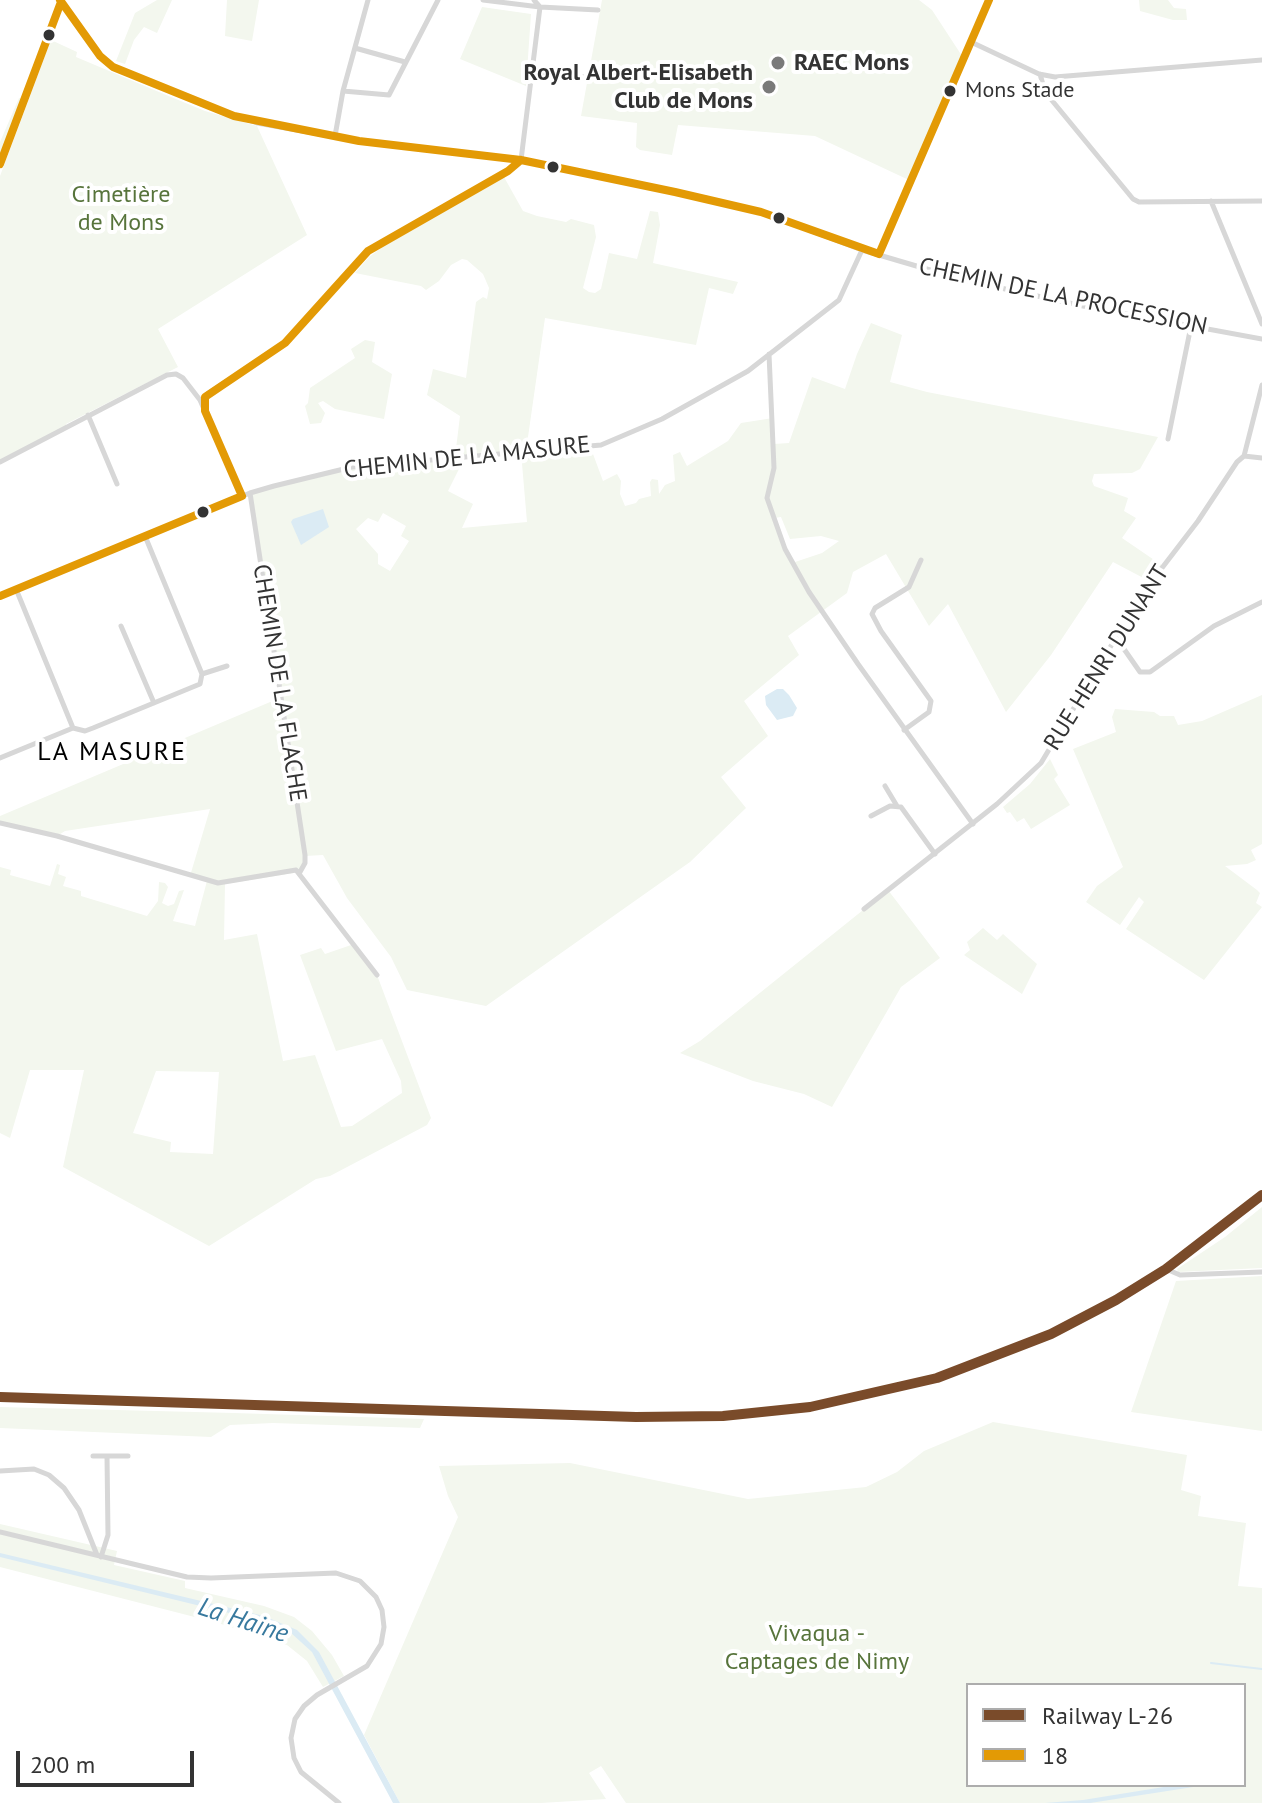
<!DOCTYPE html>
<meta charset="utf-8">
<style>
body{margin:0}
#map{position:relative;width:1262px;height:1803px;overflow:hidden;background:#fff;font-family:"PT Sans",sans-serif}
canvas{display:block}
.legend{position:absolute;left:966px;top:1683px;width:280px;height:104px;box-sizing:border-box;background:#fff;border:2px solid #adadad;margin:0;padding:10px 14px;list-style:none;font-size:24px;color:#333}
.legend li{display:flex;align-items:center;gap:16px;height:40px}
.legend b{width:40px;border:2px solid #adadad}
.scale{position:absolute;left:16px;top:1751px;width:178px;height:36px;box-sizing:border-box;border:4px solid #333;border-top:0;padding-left:10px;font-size:24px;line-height:28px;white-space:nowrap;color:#333;-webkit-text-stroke:6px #fff;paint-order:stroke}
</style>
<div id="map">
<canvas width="1262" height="1803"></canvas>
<ul class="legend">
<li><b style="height:10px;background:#7a4b2a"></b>Railway L-26</li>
<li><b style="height:10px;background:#e39a05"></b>18</li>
</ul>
<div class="scale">200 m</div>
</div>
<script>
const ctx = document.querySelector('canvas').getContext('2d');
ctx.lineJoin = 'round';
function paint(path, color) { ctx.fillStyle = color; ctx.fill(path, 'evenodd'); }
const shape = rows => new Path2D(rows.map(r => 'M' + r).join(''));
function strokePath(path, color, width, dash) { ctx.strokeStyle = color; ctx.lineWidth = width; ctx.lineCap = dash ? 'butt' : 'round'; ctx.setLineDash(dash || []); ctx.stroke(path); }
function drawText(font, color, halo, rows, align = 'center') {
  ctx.font = font + ' "PT Sans",sans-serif'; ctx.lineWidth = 8; ctx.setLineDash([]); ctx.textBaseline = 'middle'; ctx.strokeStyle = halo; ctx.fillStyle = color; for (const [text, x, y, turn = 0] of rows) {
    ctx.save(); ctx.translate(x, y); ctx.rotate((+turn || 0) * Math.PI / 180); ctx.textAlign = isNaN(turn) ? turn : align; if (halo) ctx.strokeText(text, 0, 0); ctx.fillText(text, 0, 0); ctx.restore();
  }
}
paint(shape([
 [157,0,172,0,157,33,144,27,134,40,125,64,116,61,135,13],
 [227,0,259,0,252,41,225,36],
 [602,0,919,0,932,10,964,59,911,181,815,136,678,125,672,155,640,150,636,147,637,123,581,116],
 [1139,0,1168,0,1174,8,1186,9,1187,20,1173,20,1140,11],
 [482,7,531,14,526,86,460,59],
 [51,40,77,52,76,57,171,97,205,111,257,126,307,235,158,329,178,367,66,424,66,427,0,462,0,176],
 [19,98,25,100,0,164,0,142],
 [504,177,523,211,537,216,566,222,571,219,594,225,596,237,583,288,589,292,595,293,601,289,609,253,637,259,650,211,658,212,660,225,653,263,738,282,733,294,709,288,696,345,545,318,526,451,580,448,581,456,593,454,603,481,617,474,621,481,620,494,625,506,636,503,639,499,651,496,650,482,652,479,658,480,659,494,665,485,675,481,673,455,680,452,687,466,728,441,741,423,773,418,774,444,789,443,812,377,845,389,857,354,871,323,902,335,890,382,927,392,1158,437,1140,469,1132,473,1094,474,1092,481,1094,486,1128,498,1124,511,1136,518,1122,538,1163,566,1151,582,1113,562,1051,655,1006,712,948,604,929,626,886,554,853,572,847,593,788,636,799,655,744,701,768,736,721,777,746,808,690,862,486,1006,407,990,391,957,347,898,323,855,305,856,300,872,225,884,224,940,257,934,283,1061,315,1055,341,1127,352,1126,402,1093,401,1081,382,1039,336,1051,300,955,321,948,325,954,354,944,377,975,431,1118,427,1125,330,1176,316,1179,209,1246,63,1167,84,1070,30,1070,10,1138,0,1133,0,867,11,870,10,875,50,886,57,864,60,865,58,874,66,877,63,886,81,891,81,896,147,916,158,901,159,882,165,883,168,887,162,903,168,906,174,904,179,891,184,890,173,921,195,926,207,881,190,876,210,809,65,831,57,836,0,823,0,816,282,697,250,493,352,467,455,457,460,416,427,395,433,369,466,378,476,302,483,297,487,299,489,288,483,274,467,260,462,259,451,265,439,281,426,290,421,286,355,273,369,257,384,246],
 [521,452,527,522,462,528,473,504,448,491,465,457],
 [383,513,406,526,401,536,409,541,390,571,378,564,378,554,356,529,368,518,378,522],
 [781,517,790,539,821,536,839,541,822,553,792,563,774,518],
 [156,1071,219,1072,213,1154,170,1152,171,1142,133,1133],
 [365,340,375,342,372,362,392,374,384,419,335,409,323,401,318,403,325,413,321,423,310,424,305,406,308,403,310,388,355,358,351,349],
 [1262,695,1262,844,1251,850,1256,860,1247,864,1225,866,1257,890,1260,893,1256,903,1262,907,1204,980,1126,929,1144,902,1139,897,1120,925,1086,902,1097,886,1123,867,1073,749,1116,732,1112,717,1115,709,1154,712,1160,716,1174,716,1178,725,1202,721],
 [1050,759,1058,775,1054,779,1070,805,1031,829,1024,818,1017,822,1010,812,1007,813,1003,807,1030,784],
 [888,890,940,958,901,987,832,1107,804,1094,753,1081,680,1053,700,1041],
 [983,928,997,940,1003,934,1037,964,1022,994,964,955,970,950,967,942],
 [1262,1207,1262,1268,1178,1272,1177,1269,1225,1237],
 [1262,1276,1262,1431,1131,1412,1176,1281],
 [0,1407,234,1413,424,1419,420,1428,273,1423,230,1425,211,1437,0,1428],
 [993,1422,1187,1455,1181,1490,1201,1496,1198,1516,1246,1523,1238,1586,1262,1588,1262,1803,626,1803,601,1766,589,1773,606,1799,541,1803,400,1803,364,1735,458,1517,448,1496,439,1466,570,1463,748,1499,866,1487,897,1472,924,1451],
 [968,1685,1244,1685,1244,1785,968,1785],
 [0,1524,117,1551,114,1565,185,1581,185,1588,264,1606,294,1617,312,1631,332,1655,344,1676,323,1687,307,1661,287,1645,218,1623,0,1567]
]), '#f3f7ee');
paint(shape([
 [323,509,329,527,301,545,291,522,293,519],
 [777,689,783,689,789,695,797,708,793,716,777,720,766,705,765,696],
 [0,1553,264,1616,297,1630,319,1652,400,1803,393,1803,312,1652,290,1632,266,1622,0,1557],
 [1176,1785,1206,1785,1090,1803,1045,1803,1083,1800]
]), '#dbebf4');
strokePath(shape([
 [1211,1663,1262,1669]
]), '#dbebf4', 2);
strokePath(shape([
 [60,0,100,56,113,67,187,98,257,123,359,141,521,160,675,192,761,212,862,250,964,280,1083,306,1262,339],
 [483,0,540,7,521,160],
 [534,0,540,7,598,10],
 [971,42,1039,74,1055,77,1262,60],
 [355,48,405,62],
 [532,74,586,77],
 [1040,74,1045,92,1133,199,1139,202,1262,201],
 [343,91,389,95,438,0],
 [335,136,343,91,368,0],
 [0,164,61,3],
 [1211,201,1262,324],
 [879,254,989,0],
 [769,354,774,468,767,498,785,549,809,592,858,664,973,824],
 [205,411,204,401,207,394,285,343,368,251,508,171,521,160],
 [88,415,117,484],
 [1168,439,1191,326],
 [1244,456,1262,385],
 [0,462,167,375,176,374,183,378,200,400,242,496],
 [250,493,305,855,305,863,300,872],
 [145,536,202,674],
 [16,589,73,728],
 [0,596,250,493,274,486,352,467,601,445,662,419,748,371,839,300,862,250],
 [121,626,154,703],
 [1113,642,1124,649,1140,672,1150,672,1214,626,1262,602],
 [73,728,85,731,93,728,200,684,202,674,227,666],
 [904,730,929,712,931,701,881,631,872,614,875,608,909,587,921,560],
 [0,758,73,728],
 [885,786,897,806],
 [871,816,890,806,901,807,935,854],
 [0,823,57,836,218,883,296,870,377,975],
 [864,909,997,804,1041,763,1142,594,1198,521,1237,462,1244,456,1262,458],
 [1166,1269,1180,1275,1262,1272],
 [93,1456,128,1456],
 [0,1471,34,1469,49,1475,64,1488,79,1510,97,1555],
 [0,1532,187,1577,211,1578,336,1573,360,1581,376,1597,382,1610,384,1627,381,1644,367,1666,317,1695,304,1706,295,1719,291,1738,294,1758,301,1772,339,1803],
 [101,1557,108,1535,107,1456]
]), '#d7d7d7', 5);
strokePath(shape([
 [60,0,100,56,113,67,234,116,359,141,521,160,675,192,761,212,879,254],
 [0,164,61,2],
 [879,254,989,0],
 [242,496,205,411,205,397,285,343,368,251,508,171,521,160],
 [0,596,242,496]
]), '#e39a05', 8);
strokePath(shape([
 [0,1397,636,1417,723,1416,810,1407,937,1378,1051,1334,1116,1300,1166,1269,1262,1195]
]), '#7a4b2a', 10);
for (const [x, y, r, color] of [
 [49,35,7,"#333"],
 [778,63,8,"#7a7a7a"],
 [769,87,8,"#7a7a7a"],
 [950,91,7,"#333"],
 [553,167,7,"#333"],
 [779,218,7,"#333"],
 [203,512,7,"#333"]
]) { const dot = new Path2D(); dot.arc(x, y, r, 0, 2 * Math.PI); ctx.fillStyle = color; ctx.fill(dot); strokePath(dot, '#fff', 3); }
drawText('22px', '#333', '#fff', [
 ["Mons Stade",965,91]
], 'left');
drawText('bold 24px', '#333', '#fff', [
 ["RAEC Mons",794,63],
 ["Royal Albert-Elisabeth",753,73,"right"],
 ["Club de Mons",753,101,"right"]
], 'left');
drawText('24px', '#57743b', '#fff', [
 ["Cimetière",121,195],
 ["de Mons",121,223],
 ["Vivaqua -",817,1634],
 ["Captages de Nimy",817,1662]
]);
drawText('24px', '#333', '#fff', [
 ["CHEMIN DE LA PROCESSION",1063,297,12],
 ["CHEMIN DE LA MASURE",467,458,-6],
 ["RUE HENRI DUNANT",1107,658,-58],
 ["CHEMIN DE LA FLACHE",279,683,81]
]);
ctx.letterSpacing = '2px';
drawText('26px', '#000', '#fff', [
 ["LA MASURE",112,753]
]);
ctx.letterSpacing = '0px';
drawText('italic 26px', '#38799e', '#fff', [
 ["La Haine",243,1621,18]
]);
</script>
